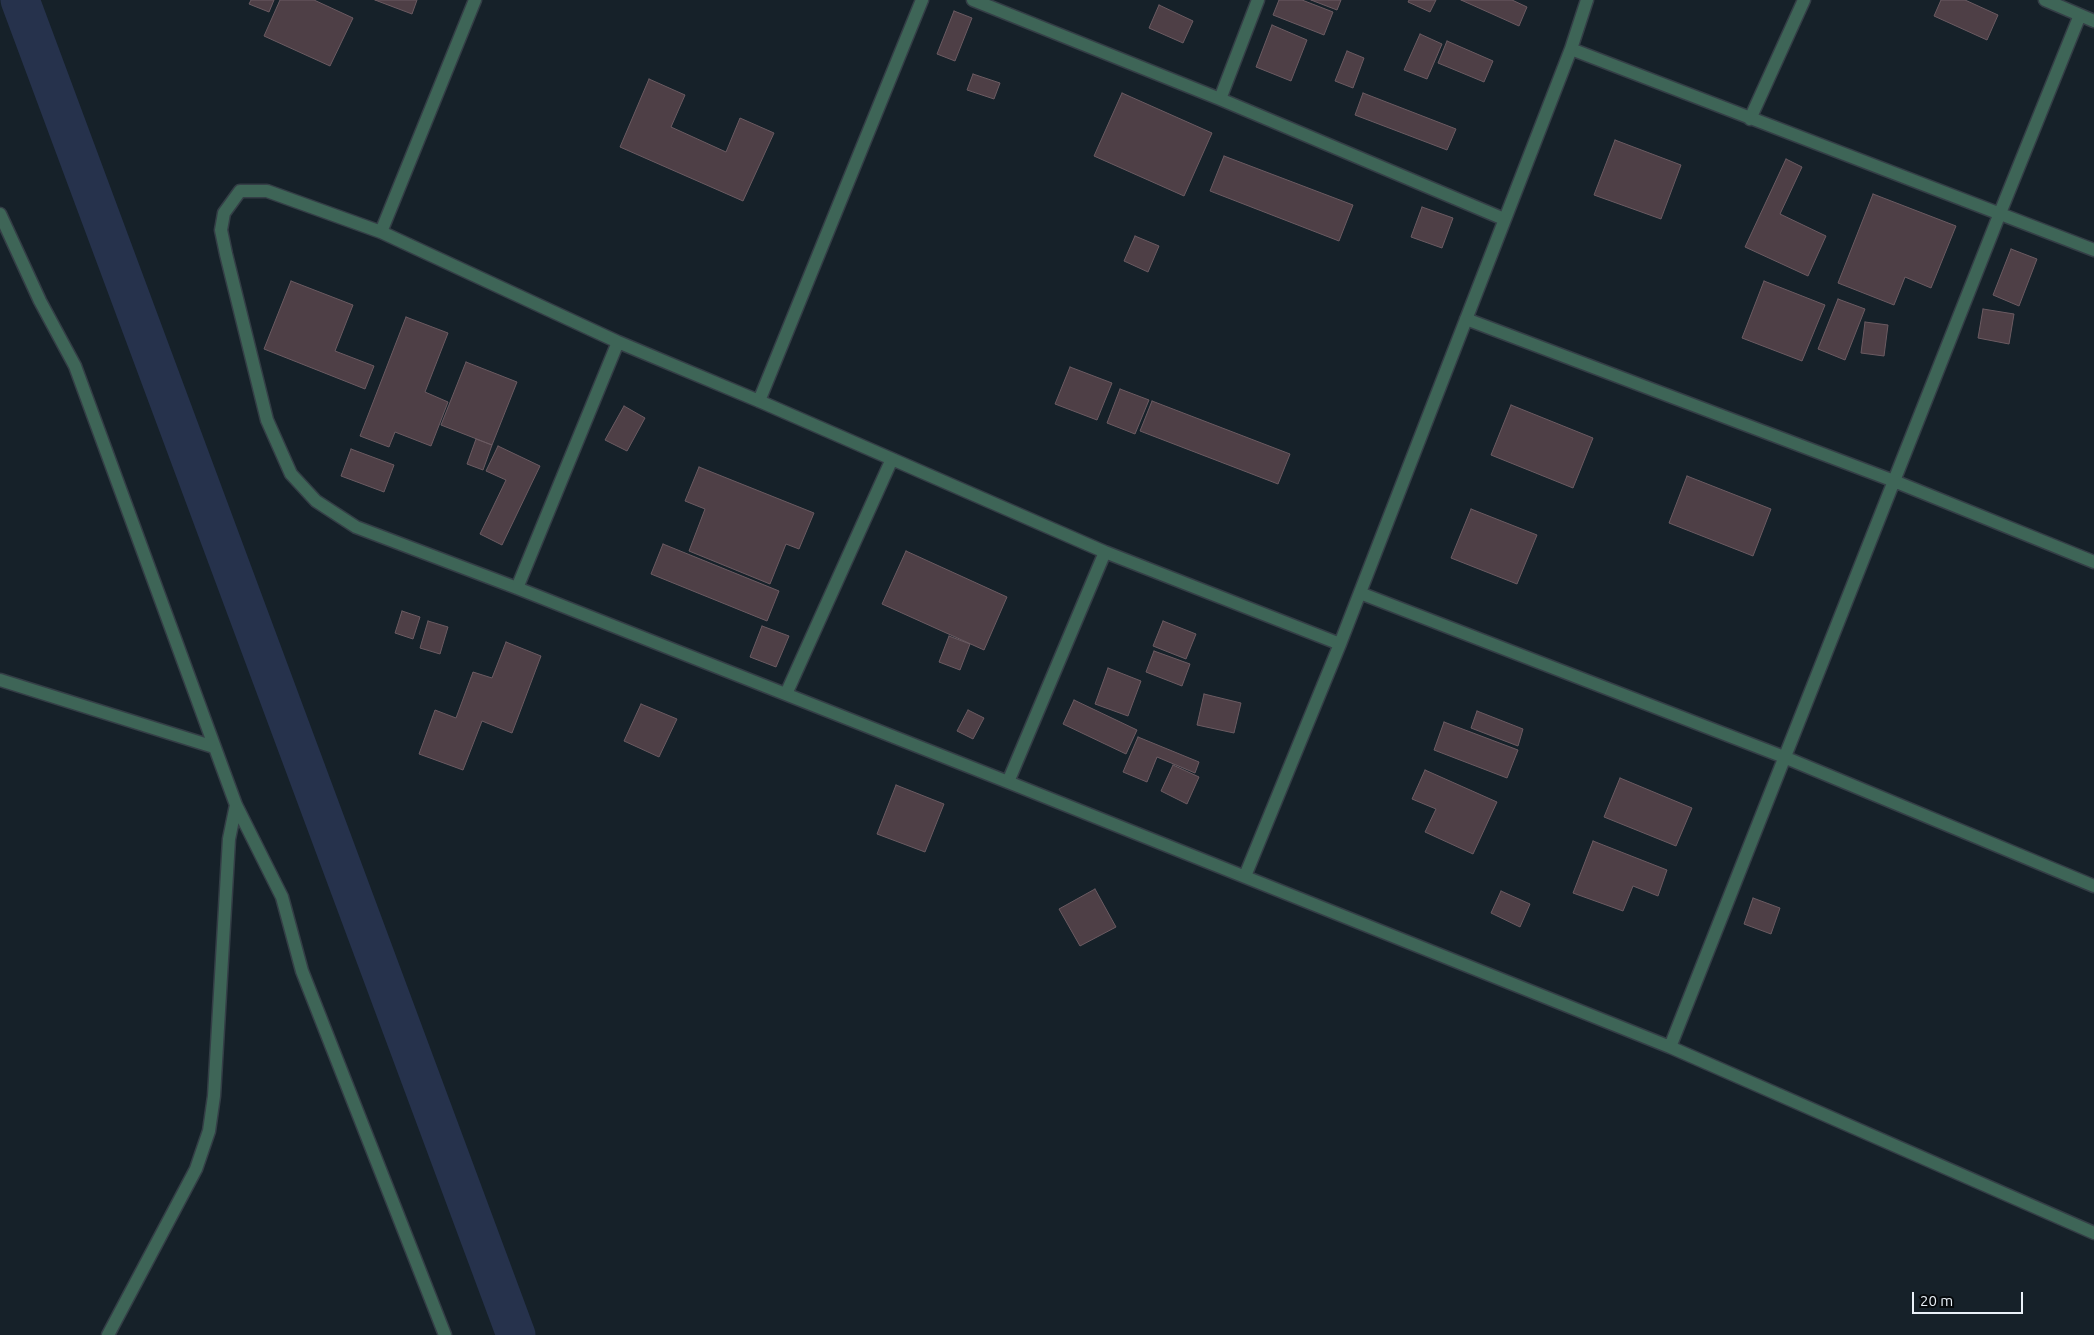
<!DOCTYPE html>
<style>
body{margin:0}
#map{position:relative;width:2094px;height:1335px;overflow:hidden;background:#162129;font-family:Ubuntu,sans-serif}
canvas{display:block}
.scale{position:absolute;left:1912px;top:1292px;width:111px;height:22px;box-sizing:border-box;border:2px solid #eaf1f8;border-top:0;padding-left:6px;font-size:15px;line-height:18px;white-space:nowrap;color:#eaf1f8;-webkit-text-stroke:4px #060a0d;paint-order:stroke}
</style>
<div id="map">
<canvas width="2094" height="1335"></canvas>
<div class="scale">20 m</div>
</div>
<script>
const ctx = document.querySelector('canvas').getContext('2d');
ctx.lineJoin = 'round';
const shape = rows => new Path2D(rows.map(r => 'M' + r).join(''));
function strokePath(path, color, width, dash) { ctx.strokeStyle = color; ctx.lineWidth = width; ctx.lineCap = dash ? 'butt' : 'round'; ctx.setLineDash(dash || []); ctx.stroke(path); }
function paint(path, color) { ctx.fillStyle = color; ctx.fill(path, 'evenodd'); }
strokePath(shape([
 [20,0,516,1335]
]), '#26324c', 39);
const building = shape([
 [251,0,274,0,269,12,249,4,251,0],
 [280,0,314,0,353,18,330,66,264,36,280,0],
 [375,0,417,0,412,14,375,0],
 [1279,0,1302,0,1333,12,1324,35,1273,15,1279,0],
 [1311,0,1341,0,1337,10,1311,0],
 [1409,0,1436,0,1430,12,1408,2,1409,0],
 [1461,0,1512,0,1527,7,1519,26,1461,0],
 [1941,0,1965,0,1998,15,1987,40,1934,16,1941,0],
 [1159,5,1193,21,1183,43,1149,28,1159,5],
 [954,11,972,18,955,61,937,54,954,11],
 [1272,25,1307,40,1291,81,1256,67,1272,25],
 [1420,34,1442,44,1427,79,1404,70,1420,34],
 [1447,41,1493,61,1484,82,1438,63,1447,41],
 [1347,51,1364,58,1353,88,1335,81,1347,51],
 [973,74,1000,83,994,99,967,90,973,74],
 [649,79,685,95,671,127,726,152,740,118,774,133,743,201,620,147,649,79],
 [1122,93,1212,133,1184,196,1094,156,1122,93],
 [1363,93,1456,129,1447,150,1355,115,1363,93],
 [1615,140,1681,165,1661,219,1594,195,1615,140],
 [1224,156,1353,205,1339,241,1210,191,1224,156],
 [1786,159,1802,167,1780,214,1826,236,1808,276,1745,247,1786,159],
 [1873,194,1956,226,1931,288,1905,277,1894,305,1838,283,1873,194],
 [1422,207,1453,218,1442,248,1411,237,1422,207],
 [1135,236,1159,246,1148,272,1124,261,1135,236],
 [2011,249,2037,259,2019,306,1993,295,2011,249],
 [291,281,353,305,335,351,374,366,365,389,264,349,291,281],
 [1764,281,1825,305,1802,361,1742,338,1764,281],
 [1838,299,1865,309,1845,360,1818,349,1838,299],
 [1983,309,2014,314,2009,344,1978,338,1983,309],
 [406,317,448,333,425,392,448,402,431,446,395,432,389,447,360,436,406,317],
 [1865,322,1888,325,1884,356,1861,353,1865,322],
 [466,362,517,382,492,445,441,425,466,362],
 [1070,367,1112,383,1097,420,1055,404,1070,367],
 [1120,389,1149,400,1135,434,1107,423,1120,389],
 [1152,401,1290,454,1278,484,1140,431,1152,401],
 [1511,405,1593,438,1573,488,1491,455,1511,405],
 [624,406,645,418,627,451,605,440,624,406],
 [476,439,492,445,483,470,467,464,476,439],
 [498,446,540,466,502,545,480,534,506,480,486,471,498,446],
 [351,449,394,465,384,492,341,476,351,449],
 [699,467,814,513,799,549,786,544,770,584,689,551,705,509,685,501,699,467],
 [1687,476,1771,509,1753,556,1669,523,1687,476],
 [1471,509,1537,535,1517,584,1451,558,1471,509],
 [663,544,779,591,767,621,651,574,663,544],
 [906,551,1007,597,984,650,882,604,906,551],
 [402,611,420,617,413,639,395,633,402,611],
 [428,621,448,627,440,654,420,648,428,621],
 [1163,621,1196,634,1186,659,1153,646,1163,621],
 [762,626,789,636,776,667,750,657,762,626],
 [949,636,970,644,960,670,939,662,949,636],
 [506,642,541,656,512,733,482,721,463,770,419,754,435,710,456,718,473,672,492,678,506,642],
 [1154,651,1190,664,1182,686,1146,672,1154,651],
 [1108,668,1141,681,1128,716,1095,704,1108,668],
 [1204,694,1241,703,1234,733,1197,725,1204,694],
 [1074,700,1137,730,1126,754,1063,724,1074,700],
 [641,704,677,719,659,757,624,741,641,704],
 [968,710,984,718,973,739,957,731,968,710],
 [1477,711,1523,729,1518,746,1471,728,1477,711],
 [1444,722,1518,750,1507,778,1434,750,1444,722],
 [1138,737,1199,762,1195,773,1157,757,1147,782,1123,772,1138,737],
 [1173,765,1199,777,1187,804,1161,791,1173,765],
 [1425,770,1497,802,1473,854,1425,832,1436,809,1412,799,1425,770],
 [1620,778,1692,808,1676,846,1604,817,1620,778],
 [896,785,944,804,925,852,877,834,896,785],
 [1593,841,1667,870,1658,896,1633,886,1623,911,1573,893,1593,841],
 [1095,889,1116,927,1080,946,1059,909,1095,889],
 [1501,891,1530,904,1520,927,1491,913,1501,891],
 [1753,898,1780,908,1771,934,1744,924,1753,898]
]);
paint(building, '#4e3f46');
strokePath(building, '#6b5b62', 1);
const minor = shape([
 [973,0,1220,99,1504,219],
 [2045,0,2094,21],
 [1571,49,2094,250],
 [1220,99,1258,0],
 [1750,119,1804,0],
 [0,214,40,301,75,366,236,805,282,897,302,971,445,1335],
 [381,232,475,0],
 [1466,319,1894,481,2094,562],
 [759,401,922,0],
 [517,588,618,342],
 [1360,593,1784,757,2094,886],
 [1340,644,1105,552,759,401,618,342,381,232,267,191,240,191,224,213,221,230,226,254,267,420,291,474,316,501,356,527,517,588,1008,782,1670,1047,2094,1233],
 [0,680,214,747],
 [786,694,892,459],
 [1008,782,1105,552],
 [1245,876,1340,644,1571,49,1587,0],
 [1670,1047,2000,213,2080,15],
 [108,1335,196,1169,209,1131,214,1096,229,839,236,805]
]);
strokePath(minor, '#343e46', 15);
strokePath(minor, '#3e6557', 12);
</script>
